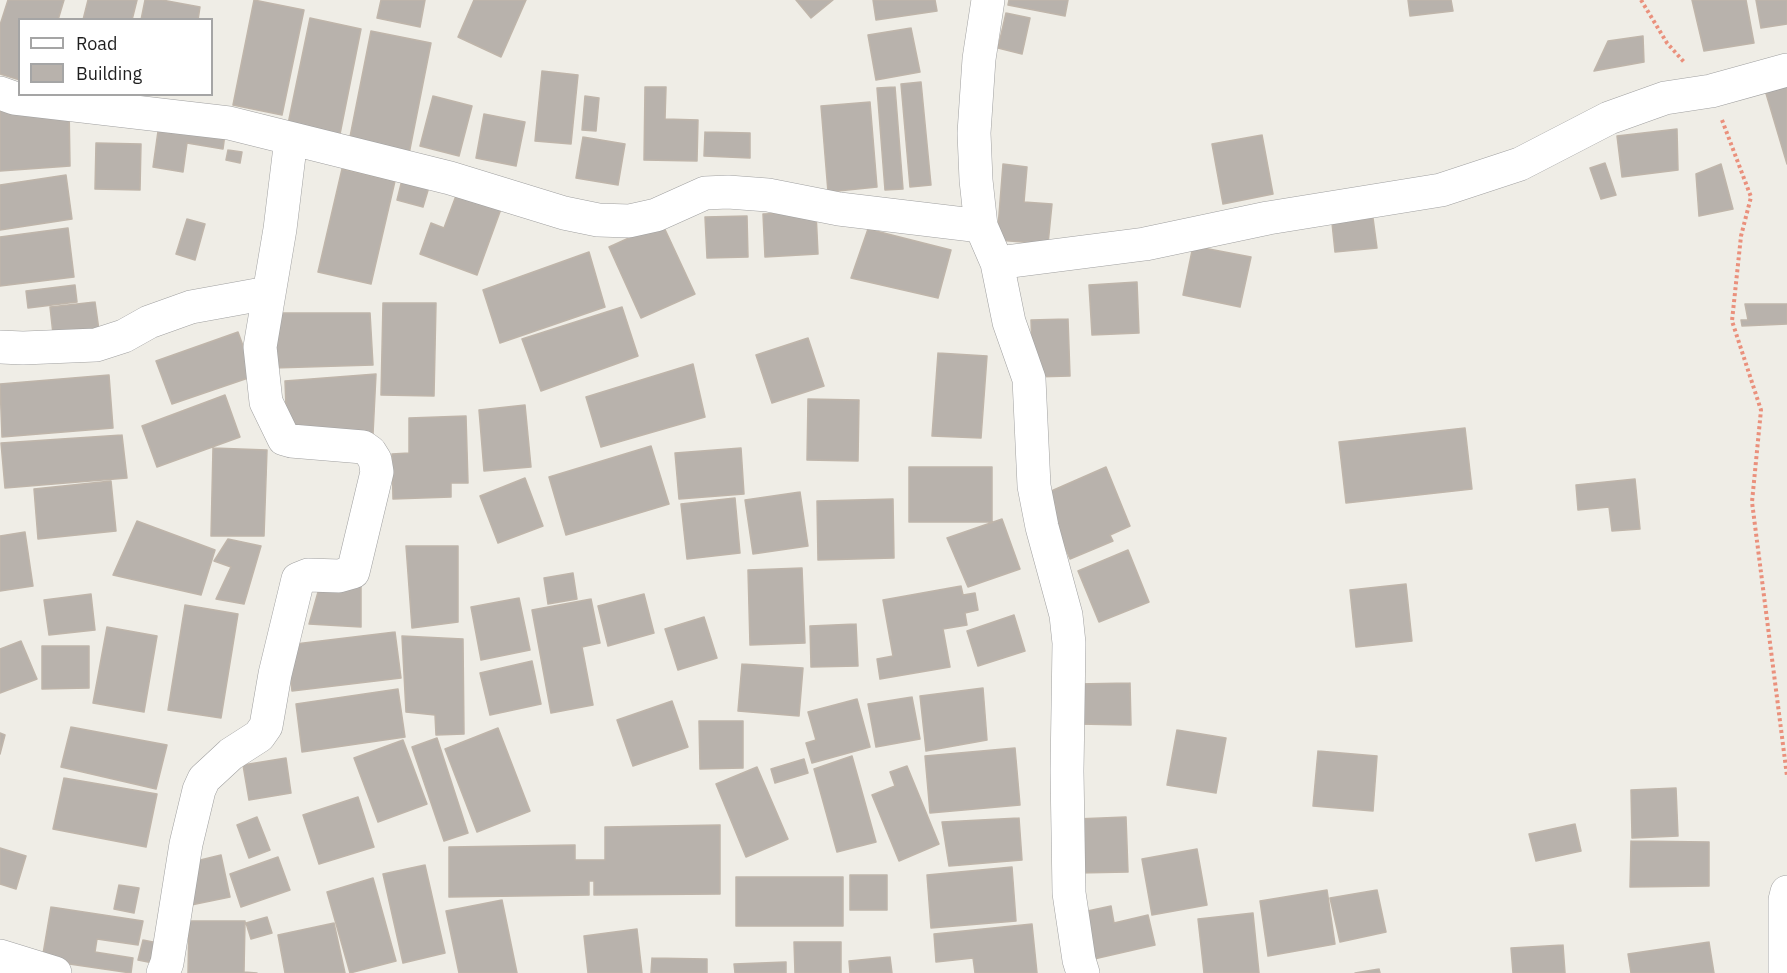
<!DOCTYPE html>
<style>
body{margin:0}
#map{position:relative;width:1787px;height:973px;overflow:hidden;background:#efede6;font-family:"IBM Plex Sans",sans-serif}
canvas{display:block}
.legend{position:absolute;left:18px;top:18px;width:195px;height:78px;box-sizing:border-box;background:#fff;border:2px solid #a5a5a5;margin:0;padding:8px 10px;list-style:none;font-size:18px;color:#1f1f1f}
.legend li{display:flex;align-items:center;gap:12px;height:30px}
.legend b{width:30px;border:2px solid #a5a5a5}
</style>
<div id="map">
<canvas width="1787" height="973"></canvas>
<ul class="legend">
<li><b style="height:8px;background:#fff"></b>Road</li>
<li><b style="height:16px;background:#b8b2ac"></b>Building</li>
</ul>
</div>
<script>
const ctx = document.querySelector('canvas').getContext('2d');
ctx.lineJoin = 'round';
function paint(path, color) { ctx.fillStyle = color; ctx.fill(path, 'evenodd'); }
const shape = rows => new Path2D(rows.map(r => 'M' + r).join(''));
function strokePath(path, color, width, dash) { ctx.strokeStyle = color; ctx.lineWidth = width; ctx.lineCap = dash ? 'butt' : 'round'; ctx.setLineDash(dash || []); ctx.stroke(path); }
const building = shape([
 [8,0,64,0,58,20,20,20,20,80,0,74,0,25,8,0],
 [88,0,137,0,132,20,83,20,88,0],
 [145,0,162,0,200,7,198,20,141,20,145,0],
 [254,0,304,10,282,115,233,105,254,0],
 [381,0,425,0,420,27,377,18,381,0],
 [474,0,526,0,501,57,458,37,474,0],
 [796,0,833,0,811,18,796,0],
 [873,0,935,0,937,11,876,20,873,0],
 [1009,0,1068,0,1065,16,1008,5,1009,0],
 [1408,0,1451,0,1453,11,1410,16,1408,0],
 [1692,0,1746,0,1754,43,1704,51,1692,0],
 [1756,0,1787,0,1787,24,1761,28,1756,0],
 [1006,13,1030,18,1022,54,998,48,1006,13],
 [310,18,361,29,339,139,287,129,310,18],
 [911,28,920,72,876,80,868,35,911,28],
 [371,31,431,43,409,154,349,142,371,31],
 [1643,36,1644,62,1594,71,1608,41,1643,36],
 [542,71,578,75,571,144,535,141,542,71],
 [1787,74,1787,164,1762,80,1787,74],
 [921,82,931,185,910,187,901,84,921,82],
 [645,87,666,87,665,119,698,120,697,161,644,160,645,87],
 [895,87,903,189,885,190,877,88,895,87],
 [433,96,472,106,459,156,420,146,433,96],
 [585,96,599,98,596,131,582,130,585,96],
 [870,102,877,187,828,192,821,106,870,102],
 [69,105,70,166,0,171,0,111,69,105],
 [484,114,525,122,516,166,476,158,484,114],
 [159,124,225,134,223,149,187,143,183,172,153,167,159,124],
 [1677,129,1678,170,1622,177,1617,136,1677,129],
 [705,132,750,133,750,158,704,156,705,132],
 [1262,135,1273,194,1223,204,1212,144,1262,135],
 [583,137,625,144,618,185,576,178,583,137],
 [96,143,141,144,140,190,95,189,96,143],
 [228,150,242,152,240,163,226,160,228,150],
 [1605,163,1616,195,1601,199,1590,168,1605,163],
 [1003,164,1027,167,1024,202,1052,204,1048,244,997,240,1003,164],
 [1721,164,1733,209,1699,216,1696,174,1721,164],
 [342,169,395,181,371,284,318,272,342,169],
 [66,175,72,219,0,230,0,185,66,175],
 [402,180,429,187,423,207,397,200,402,180],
 [457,193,501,209,477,275,420,254,431,223,444,228,457,193],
 [816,212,818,254,765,257,763,214,816,212],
 [747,216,748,257,707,258,705,217,747,216],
 [1373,218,1377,248,1335,252,1332,223,1373,218],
 [187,219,205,224,195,260,176,254,187,219],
 [662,223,695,294,641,318,609,247,662,223],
 [68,228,74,277,0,286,0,237,68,228],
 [868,229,951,250,938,298,851,278,868,229],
 [1193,246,1251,257,1240,307,1183,295,1193,246],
 [589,252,605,307,500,343,483,290,589,252],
 [1137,282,1139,333,1092,335,1089,285,1137,282],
 [75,285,77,302,28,308,26,291,75,285],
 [95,302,100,337,54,343,50,307,95,302],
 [383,303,436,303,434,396,381,395,383,303],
 [1745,304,1787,304,1787,324,1742,326,1741,320,1748,320,1745,304],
 [622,307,638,356,541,391,522,339,622,307],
 [278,313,370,313,373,365,273,368,278,313],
 [1068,319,1070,376,1033,377,1031,320,1068,319],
 [238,332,254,376,172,404,156,361,238,332],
 [808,338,824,386,772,403,756,355,808,338],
 [938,353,987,356,981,438,932,436,938,353],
 [693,364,705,417,601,447,586,397,693,364],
 [376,374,373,434,287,434,285,381,376,374],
 [109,375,113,428,2,437,0,384,109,375],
 [225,395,240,437,157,467,142,426,225,395],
 [808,399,859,400,858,461,807,460,808,399],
 [525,405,531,467,484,471,479,410,525,405],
 [466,416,468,483,451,483,451,497,393,499,392,454,409,453,409,418,466,416],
 [1465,428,1472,489,1346,503,1339,442,1465,428],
 [122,435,127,478,5,488,1,443,122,435],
 [651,446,669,504,566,535,549,477,651,446],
 [213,448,267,450,264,536,211,536,213,448],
 [741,448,744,494,679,499,675,453,741,448],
 [909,467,992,467,992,522,909,522,909,467],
 [1106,467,1130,526,1110,535,1113,541,1070,559,1050,511,1056,508,1049,492,1106,467],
 [525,478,543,526,498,543,480,496,525,478],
 [1635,479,1640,529,1612,531,1609,507,1578,510,1576,485,1635,479],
 [111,481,116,531,38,539,34,489,111,481],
 [800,492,808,546,753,554,745,500,800,492],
 [735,498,740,553,687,559,681,504,735,498],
 [893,499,894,558,818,560,817,501,893,499],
 [1002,519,1020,569,968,587,947,538,1002,519],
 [137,521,215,550,201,595,113,575,137,521],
 [25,532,33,586,0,591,0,536,25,532],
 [228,539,261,546,244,604,216,599,231,567,214,561,228,539],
 [406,546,458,546,458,622,412,628,406,546],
 [1128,550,1149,602,1099,622,1078,571,1128,550],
 [802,568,805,643,750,645,748,570,802,568],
 [573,573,577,599,548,604,544,578,573,573],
 [361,579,361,627,309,624,320,585,361,579],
 [1406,584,1412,641,1356,647,1350,590,1406,584],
 [961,586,963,595,975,593,978,610,965,613,967,625,943,629,950,667,880,679,877,659,893,656,883,600,961,586],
 [91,594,95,630,49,635,44,600,91,594],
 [644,594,654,633,608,646,598,606,644,594],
 [519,598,530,650,481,660,471,607,519,598],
 [591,599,600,643,582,647,593,705,551,713,532,610,591,599],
 [185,605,238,614,221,718,168,710,185,605],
 [1014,615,1025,651,978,666,967,631,1014,615],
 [704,617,717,658,678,670,665,629,704,617],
 [856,624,858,666,811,667,810,626,856,624],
 [107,627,157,636,144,712,93,703,107,627],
 [395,632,401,678,292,691,287,645,395,632],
 [402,636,463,639,464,734,436,735,435,715,406,712,402,636],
 [21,641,37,679,0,693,0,649,21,641],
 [42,646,89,646,89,688,42,689,42,646],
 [532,661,541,704,490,715,480,673,532,661],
 [742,664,803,668,799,716,738,711,742,664],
 [1130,683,1131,725,1077,724,1077,684,1130,683],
 [983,688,987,740,926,751,920,696,983,688],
 [398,689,405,737,302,752,296,704,398,689],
 [912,697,920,739,876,747,868,704,912,697],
 [857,699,870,747,812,763,806,743,816,740,808,712,857,699],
 [672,701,688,747,633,766,617,720,672,701],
 [699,721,743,721,743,768,700,769,699,721],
 [71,727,167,745,156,789,61,767,71,727],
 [498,728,530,811,477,832,445,749,498,728],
 [1177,730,1226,738,1216,793,1167,785,1177,730],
 [0,733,5,735,0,754,0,733],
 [437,738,468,833,444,841,412,747,437,738],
 [403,740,427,804,378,822,354,758,403,740],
 [1015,748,1020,805,930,813,925,756,1015,748],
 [1318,751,1377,756,1373,811,1313,806,1318,751],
 [852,756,876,842,837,852,814,769,852,756],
 [286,758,291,793,249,800,243,765,286,758],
 [804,759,808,773,775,783,771,769,804,759],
 [907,766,939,844,899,861,872,795,895,786,890,772,907,766],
 [757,767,788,839,746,857,716,784,757,767],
 [64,778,157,794,146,847,53,829,64,778],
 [1676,788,1678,836,1632,838,1631,790,1676,788],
 [358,797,374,847,319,864,303,815,358,797],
 [257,817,270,850,249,858,237,825,257,817],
 [1126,817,1128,872,1077,873,1076,819,1126,817],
 [1019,818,1022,860,949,866,942,822,1019,818],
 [1575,824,1581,851,1536,861,1529,834,1575,824],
 [720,825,720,894,594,895,594,881,589,881,589,895,449,897,449,847,575,845,575,860,605,860,605,827,720,825],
 [1631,841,1709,842,1709,886,1630,887,1631,841],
 [0,848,26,856,16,889,0,884,0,848],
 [1197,849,1207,905,1152,915,1142,859,1197,849],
 [221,855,230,897,191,905,192,862,221,855],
 [278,857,290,890,241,907,230,874,278,857],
 [425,865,445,953,403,963,383,874,425,865],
 [1012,867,1016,921,931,928,927,875,1012,867],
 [850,875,887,875,887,910,850,910,850,875],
 [736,877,843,877,843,926,736,926,736,877],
 [373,878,396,961,350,973,327,892,373,878],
 [119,885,139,888,134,913,114,909,119,885],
 [1327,890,1335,944,1268,956,1260,901,1327,890],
 [1377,890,1386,932,1340,942,1330,898,1377,890],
 [502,900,517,973,459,973,446,911,502,900],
 [1111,906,1114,923,1148,915,1155,945,1094,959,1083,912,1111,906],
 [51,907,143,921,138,945,97,939,95,952,133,958,131,973,42,960,51,907],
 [1253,913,1259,973,1204,973,1198,919,1253,913],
 [267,917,272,933,251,939,246,923,267,917],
 [189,921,245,921,244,972,257,973,188,973,189,921],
 [334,923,345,973,285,973,278,935,334,923],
 [1032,924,1037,973,975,973,973,958,936,962,934,934,1032,924],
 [637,929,642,973,588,973,584,936,637,929],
 [143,940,158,943,153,963,138,960,143,940],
 [794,942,841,942,841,973,795,973,794,942],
 [1709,942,1714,973,1631,973,1628,954,1709,942],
 [1563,945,1565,973,1513,973,1511,948,1563,945],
 [890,957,892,973,850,973,849,961,890,957],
 [652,958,707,959,707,973,651,973,652,958],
 [786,962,786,973,735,973,734,964,786,962],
 [1379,969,1380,973,1355,973,1379,969]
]);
paint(building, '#b8b2ac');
strokePath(building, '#bfb5aa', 1.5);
const street = shape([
 [988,0,979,59,974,133,976,180,981,226,997,263,1009,322,1029,379,1034,486,1042,527,1066,615,1069,643,1067,771,1069,893,1079,960,1083,973],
 [0,93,14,98,229,123,450,178,564,213,598,220,629,221,656,215,705,193,728,192,768,195,839,209,981,226],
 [997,263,1145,244,1268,218,1441,190,1520,164,1609,118,1665,98,1711,91,1787,70],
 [0,347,23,348,96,345,124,336,149,322,191,307,268,293],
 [0,956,55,973],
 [163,973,167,963,186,844,199,790,204,779,217,767,231,754,259,736,266,726,275,674,298,579,308,575,339,576,353,572,377,472,375,460,370,452,363,447,291,441,284,439,266,402,260,347,280,229,291,139],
 [1785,973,1785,900,1787,892]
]);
strokePath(street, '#a0a0a0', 34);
strokePath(shape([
 [1641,0,1667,43,1684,62],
 [1722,120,1751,197,1741,236,1732,321,1761,410,1752,502,1787,776]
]), '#ea907c', 4, [3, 3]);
strokePath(street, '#fff', 33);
</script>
